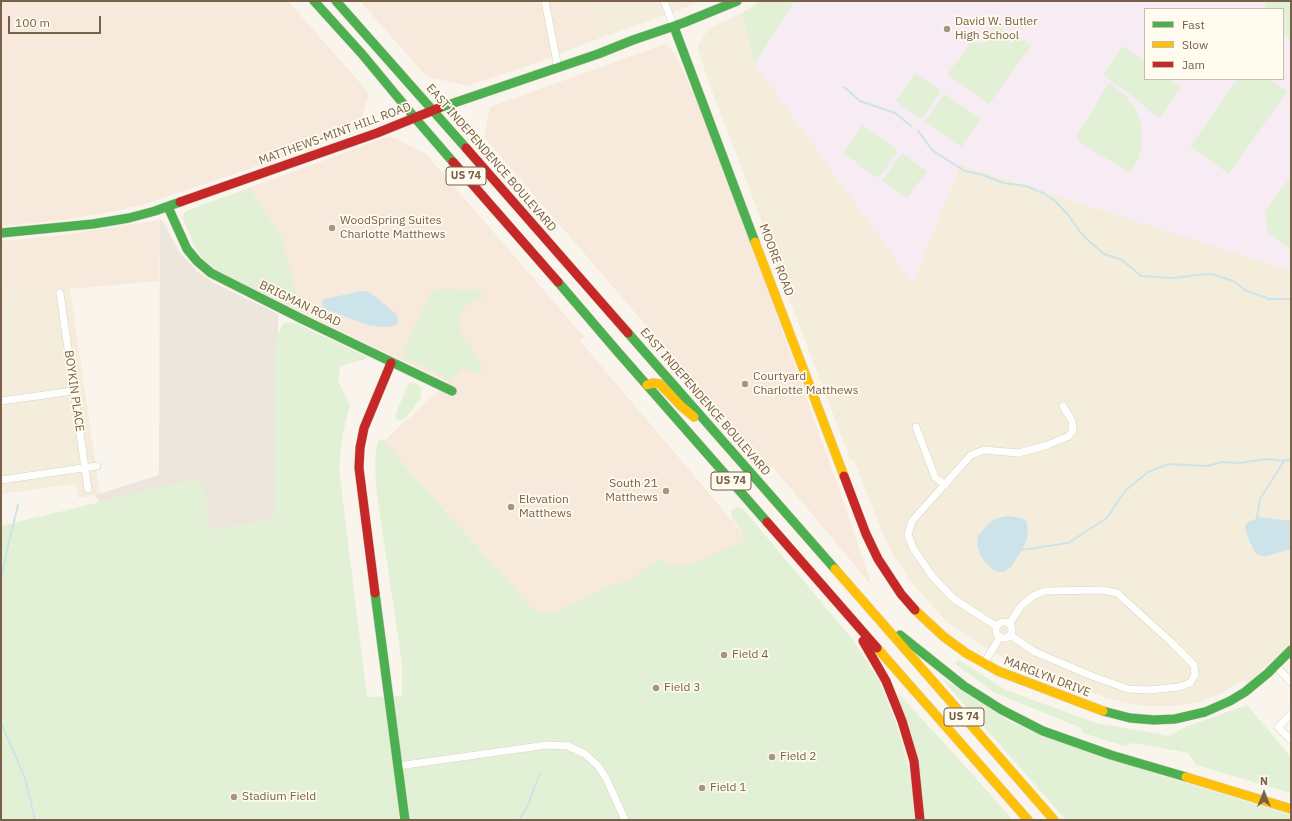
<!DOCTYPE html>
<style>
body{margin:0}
#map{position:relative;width:1292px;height:821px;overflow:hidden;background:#f9f5ec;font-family:"IBM Plex Sans",sans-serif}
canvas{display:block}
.frame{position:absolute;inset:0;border:2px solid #796149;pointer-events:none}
.legend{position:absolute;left:1144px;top:8px;width:140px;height:72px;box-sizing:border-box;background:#fffbef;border:1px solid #c9bdad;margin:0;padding:5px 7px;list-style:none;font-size:12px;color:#796149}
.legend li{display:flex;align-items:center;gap:8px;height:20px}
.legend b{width:20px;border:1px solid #c9bdad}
.north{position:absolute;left:1244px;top:773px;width:40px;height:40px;-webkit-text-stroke:3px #fffbef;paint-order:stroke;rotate:0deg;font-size:11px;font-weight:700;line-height:16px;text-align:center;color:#796149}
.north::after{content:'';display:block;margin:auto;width:14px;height:18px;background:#796149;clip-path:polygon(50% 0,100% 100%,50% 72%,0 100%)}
.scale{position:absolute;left:8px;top:16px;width:93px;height:18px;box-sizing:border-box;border:2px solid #796149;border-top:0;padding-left:5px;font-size:12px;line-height:14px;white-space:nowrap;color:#796149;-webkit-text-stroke:3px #fffbef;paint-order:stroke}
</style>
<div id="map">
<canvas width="1292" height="821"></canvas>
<div class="frame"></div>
<ul class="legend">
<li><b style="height:5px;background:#4caf50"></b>Fast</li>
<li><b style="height:5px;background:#ffc107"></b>Slow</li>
<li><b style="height:5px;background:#c62828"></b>Jam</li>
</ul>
<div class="north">N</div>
<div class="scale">100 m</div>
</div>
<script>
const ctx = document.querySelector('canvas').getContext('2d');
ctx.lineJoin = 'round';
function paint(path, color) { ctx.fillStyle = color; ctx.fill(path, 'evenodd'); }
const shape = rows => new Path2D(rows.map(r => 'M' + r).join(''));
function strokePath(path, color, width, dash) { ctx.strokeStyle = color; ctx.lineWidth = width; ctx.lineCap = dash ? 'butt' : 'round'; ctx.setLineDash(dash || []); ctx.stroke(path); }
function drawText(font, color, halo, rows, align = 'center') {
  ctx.font = font + ' "IBM Plex Sans",sans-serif'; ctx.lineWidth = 3.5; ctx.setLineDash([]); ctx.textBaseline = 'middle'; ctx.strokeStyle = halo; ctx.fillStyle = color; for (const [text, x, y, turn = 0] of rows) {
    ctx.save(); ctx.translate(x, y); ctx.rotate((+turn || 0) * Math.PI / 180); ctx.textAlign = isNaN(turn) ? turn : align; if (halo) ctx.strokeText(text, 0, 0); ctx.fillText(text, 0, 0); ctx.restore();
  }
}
paint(shape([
 [586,1,703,1,595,40],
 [742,13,755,64,913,283,960,164,1291,271,1291,642,1248,684,1245,680,1218,695,1198,702,1178,706,1147,706,1127,703,1107,698,1016,664,991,651,968,637,946,620,927,600,909,579,894,556,882,532,854,460,851,461,791,304,756,206,710,86,697,47,709,28],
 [70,289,100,494,78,498,75,484,1,494,1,291]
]), '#f4eddc');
paint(shape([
 [1,1,288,1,369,93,359,128,322,140,322,144,142,205,124,209,64,220,1,226],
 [360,1,586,1,595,40,522,68,466,86,426,76],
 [665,44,675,53,706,122,739,209,839,489,872,586,772,466,769,468,484,137,490,107],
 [390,136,426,154,584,337,580,341,752,544,544,622,384,441,448,382,284,304,217,270,203,259,195,247,185,223,183,217,184,214,186,211],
 [160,220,159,281,70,289,1,291,1,241,62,235]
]), '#f7e9dc');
paint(shape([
 [160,220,162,220,180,253,199,273,214,283,278,314,278,520,123,543,95,495,159,475]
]), '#ece6dd');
paint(shape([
 [795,1,1291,1,1291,271,960,164,913,283,755,64],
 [1145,9,1283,9,1283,79,1145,79]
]), '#f7ebf4');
paint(shape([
 [760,1,795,1,755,64,742,13],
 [1266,1,1291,1,1291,40,1283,34,1283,9,1264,9],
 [994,27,998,27,1003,30,1005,33,1005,36,1010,41,1008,44,1010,45,1017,36,1031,46,989,104,947,75,970,43,972,44,985,42,987,41,988,33],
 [1123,46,1145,62,1145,79,1170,79,1181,88,1159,118,1125,90,1105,77,1104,73],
 [916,73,941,91,921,119,896,101],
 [1238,79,1270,79,1287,91,1229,174,1190,147],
 [1109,83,1124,94,1135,108,1141,124,1142,141,1139,158,1130,173,1079,142,1077,136],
 [945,94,981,119,961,147,925,121],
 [862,125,898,151,878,178,843,153],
 [902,153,927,171,907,198,882,181],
 [1291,176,1291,250,1268,233,1265,212],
 [252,187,255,198,261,207,281,235,302,312,217,270,203,259,195,247,185,223,183,217,184,214,186,211],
 [441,289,474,290,479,291,483,294,484,297,470,302,462,311,459,326,465,340,476,355,482,367,481,372,472,373,466,368,462,368,448,382,445,377,406,359,404,356,405,347,430,294,434,291],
 [287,322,295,323,367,357,364,360,346,364,340,368,338,380,350,405,343,433,339,468,367,697,402,696,402,664,376,488,375,461,377,446,379,440,382,439,385,441,408,469,533,609,541,613,551,613,618,583,628,582,656,560,662,560,673,566,681,566,701,560,742,542,745,536,733,519,731,514,731,510,738,507,744,510,853,640,880,682,895,720,903,745,910,775,914,802,914,820,1,820,1,526,191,480,199,482,205,493,207,506,209,530,271,521,275,513,275,344,282,325],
 [410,382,417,384,421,388,421,398,406,418,400,420,396,419,395,416,408,384],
 [959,660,1006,690,1096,723,1170,736,1185,727,1247,705,1291,757,1291,793,1196,765,1188,753,1134,743,1124,746,1083,733,1081,728,993,692,954,663],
 [940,677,1009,721,1042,736,1150,772,1291,815,1291,820,1066,820],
 [898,694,899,694,957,757,1013,820,925,820]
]), '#e2f1d6');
paint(shape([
 [362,291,368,292,377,298,396,314,398,319,398,323,395,326,383,327,368,325,325,309,322,305,322,301,325,299],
 [1008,516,1022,518,1027,522,1028,534,1026,541,1022,550,1011,567,1004,572,1000,572,993,570,981,557,977,545,978,536,990,522,1001,517],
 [1257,517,1291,521,1291,549,1267,556,1258,555,1254,551,1247,535,1245,526,1248,522,1254,520]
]), '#cde3ea');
strokePath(shape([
 [844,87,860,101,895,113,911,126],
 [918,131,933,151,965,171,983,175,1003,183,1026,186,1045,194,1056,202,1069,216,1081,233,1088,240,1104,254,1122,260,1141,276,1174,278,1205,274,1216,275,1235,282,1245,290,1267,298,1268,299,1291,299],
 [1258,518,1257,517,1260,499,1284,461],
 [1022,550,1068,543,1107,518,1125,491,1148,472,1168,464,1207,466,1223,462,1239,463,1268,459,1284,461,1291,459],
 [1,580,8,546,18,505],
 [1,723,25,778,35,820],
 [519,820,527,807,540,773]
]), '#cde3ea', 2);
const street = shape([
 [545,1,558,68],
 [664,1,674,27],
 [60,293,88,489],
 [1,401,73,391],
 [916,427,935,477,945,485],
 [1,480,97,466],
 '996 630a8 8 0 1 1 16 0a8 8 0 1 1-16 0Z',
 [1009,624,1021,606,1033,596,1045,591,1102,590,1117,593,1170,641,1194,665,1195,675,1190,683,1179,687,1149,690,1128,689,1092,676,1035,652,1010,635],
 [996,626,954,599,932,576,913,548,908,534,912,521,971,455,984,450,1018,453,1045,446,1069,436,1073,430,1072,421,1063,406],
 [984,663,1000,637],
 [1275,665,1291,682],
 [1291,714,1278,727,1291,740],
 [398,766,547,745,568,746,585,754,598,766,606,778,625,820]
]);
const fast = shape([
 [314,1,362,54,415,118,453,162],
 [336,1,466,148],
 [674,27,755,242],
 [439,108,598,54,633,40,683,23,737,1],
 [168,207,187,249,197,261,211,273,302,319,452,391],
 [1,233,93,224,129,218,155,211,180,202],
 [558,282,617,351,767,522],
 [628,333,835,569],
 [375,593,405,820],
 [900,635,964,686,1002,710,1043,731,1111,755,1186,777],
 [1103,711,1130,718,1154,720,1175,719,1205,712,1230,701,1245,692,1268,673,1291,650]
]);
const slow = shape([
 [755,242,844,476],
 [647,385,653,383,660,384,681,406,694,417],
 [835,569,1054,820],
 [915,610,944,637,966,653,998,671,1103,711],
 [877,648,1028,820],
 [1186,777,1291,809]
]);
const jam = shape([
 [466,148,628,333],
 [453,162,558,282],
 [180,202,377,133,439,108],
 [844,476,866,534,878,559,901,594,915,610],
 [767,522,877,648],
 [375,593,359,468,360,448,364,428,391,363],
 [863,641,886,681,902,721,914,761,920,820]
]);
strokePath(street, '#d8d2ca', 8);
strokePath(fast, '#d7d1c7', 10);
strokePath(slow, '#d7d1c7', 10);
strokePath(jam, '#d7d1c7', 10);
strokePath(street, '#fefefc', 7);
strokePath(fast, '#4caf50', 9);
strokePath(slow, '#ffc107', 9);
strokePath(jam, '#c62828', 9);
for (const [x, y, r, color] of [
 [947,29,4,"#a69582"],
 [332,228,4,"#a69582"],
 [745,384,4,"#a69582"],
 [666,491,4,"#a69582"],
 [511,507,4,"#a69582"],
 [724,655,4,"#a69582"],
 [656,688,4,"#a69582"],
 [772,757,4,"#a69582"],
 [702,788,4,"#a69582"],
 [234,797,4,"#a69582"]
]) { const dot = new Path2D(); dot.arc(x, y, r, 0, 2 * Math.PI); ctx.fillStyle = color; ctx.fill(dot); strokePath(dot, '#fffbef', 1.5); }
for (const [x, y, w] of [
 [466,176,40],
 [731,481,40],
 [964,717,40]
]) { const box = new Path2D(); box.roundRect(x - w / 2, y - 9, w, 18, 3); ctx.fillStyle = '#fffbef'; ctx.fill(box); strokePath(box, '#796149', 1); }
drawText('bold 11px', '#796149', null, [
 ["US 74",466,176],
 ["US 74",731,481],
 ["US 74",964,717]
]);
drawText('12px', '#796149', '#fffbef', [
 ["David W. Butler",955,22],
 ["High School",955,36],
 ["WoodSpring Suites",340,221],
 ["Charlotte Matthews",340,235],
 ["Courtyard",753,377],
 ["Charlotte Matthews",753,391],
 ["South 21",658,484,"right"],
 ["Matthews",658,498,"right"],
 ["Elevation",519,500],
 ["Matthews",519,514],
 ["Field 4",732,655],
 ["Field 3",664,688],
 ["Field 2",780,757],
 ["Field 1",710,788],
 ["Stadium Field",242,797]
], 'left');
drawText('12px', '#796149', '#fffbef', [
 ["MATTHEWS-MINT HILL ROAD",335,134,-20],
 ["EAST INDEPENDENCE BOULEVARD",491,158,49],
 ["MOORE ROAD",776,260,69],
 ["BRIGMAN ROAD",300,304,26],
 ["BOYKIN PLACE",74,391,82],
 ["EAST INDEPENDENCE BOULEVARD",705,402,49],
 ["MARGLYN DRIVE",1047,677,21]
]);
</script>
